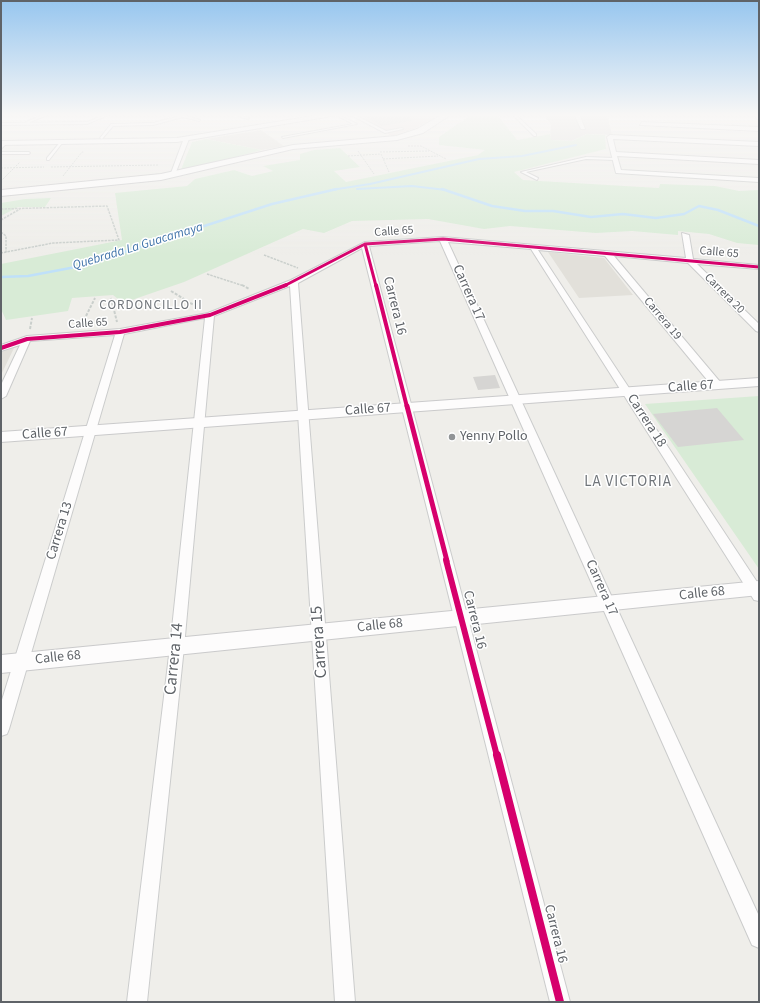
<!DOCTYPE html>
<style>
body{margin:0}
#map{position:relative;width:760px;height:1003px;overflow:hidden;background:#efeeea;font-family:"Source Sans 3",sans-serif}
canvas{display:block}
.frame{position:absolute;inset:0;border:2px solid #5f6368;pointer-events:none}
</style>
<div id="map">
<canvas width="760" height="1003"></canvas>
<div class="frame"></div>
</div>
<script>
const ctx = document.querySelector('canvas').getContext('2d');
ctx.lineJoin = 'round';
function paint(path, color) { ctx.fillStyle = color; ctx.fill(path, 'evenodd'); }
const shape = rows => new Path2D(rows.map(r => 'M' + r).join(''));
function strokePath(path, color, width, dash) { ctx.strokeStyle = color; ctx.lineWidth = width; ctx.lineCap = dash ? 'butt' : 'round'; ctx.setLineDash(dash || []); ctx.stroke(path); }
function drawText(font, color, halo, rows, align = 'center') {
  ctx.font = font + ' "Source Sans 3",sans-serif'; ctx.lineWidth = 3; ctx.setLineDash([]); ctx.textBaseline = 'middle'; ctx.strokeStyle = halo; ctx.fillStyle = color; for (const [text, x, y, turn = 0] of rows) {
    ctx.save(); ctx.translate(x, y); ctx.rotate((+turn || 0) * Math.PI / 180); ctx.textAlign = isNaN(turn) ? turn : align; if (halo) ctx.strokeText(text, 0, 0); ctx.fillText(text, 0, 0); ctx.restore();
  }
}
paint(shape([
 [543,114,607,114,612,135,587,134,572,141,550,140,551,125]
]), '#dfddda');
paint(shape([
 [261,130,284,146,262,150,206,139],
 [548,252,604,258,633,295,579,298],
 [14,348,1,375,1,352]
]), '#e2e0da');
paint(shape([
 [360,114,442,114,414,129,392,136,350,116]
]), '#eae0de');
paint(shape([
 [472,114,497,114,517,140,550,134,551,140,572,141,587,134,605,135,606,149,514,172,523,180,659,188,660,184,715,186,739,191,759,190,759,245,737,243,709,234,678,231,678,235,632,231,596,233,510,226,484,229,428,219,352,221,324,233,303,229,184,282,123,303,113,295,72,298,68,311,6,320,1,309,1,264,122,240,115,193,187,186,195,179,234,170,252,176,273,171,263,166,300,160,300,154,314,150,340,148,360,167,334,171,346,182,478,155,485,150,439,145,439,137],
 [206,139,262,150,180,172,192,142],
 [51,198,45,207,18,207,1,216,1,203,25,199],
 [759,396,759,569,645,404]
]), '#d8ebd6');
strokePath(shape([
 [357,189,412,186,446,190],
 [331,190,370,184,479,159,522,156,576,145]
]), '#bfe0f9', 2);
strokePath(shape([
 [442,189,492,206,525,211,553,211,591,217,623,214,656,218,684,214,699,206,718,210,759,226],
 [1,277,28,276,81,266,272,204,337,189]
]), '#bfe0f9', 2.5);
paint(shape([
 [359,114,411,114,412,121,382,126],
 [495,375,500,388,478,390,473,377],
 [717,408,744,440,678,447,653,414]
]), '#d6d5d3');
const lane = shape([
 [45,114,49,114,28,123,26,122,45,114],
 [107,114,111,114,87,124,1,125,1,123,87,122,107,114],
 [180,114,200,120,199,121,183,117,153,125,113,126,102,139,100,138,111,124,153,123,180,116,179,115,180,114],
 [232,114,237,114,249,118,248,119,232,114],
 [337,114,357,124,283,138,282,137,353,124,336,115,337,114],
 [349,114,353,114,386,131,402,128,403,129,385,133,349,114],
 [512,114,515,114,536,134,536,136,534,136,512,114],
 [61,141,63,142,49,160,47,160,47,158,61,141],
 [5,142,7,143,1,149,1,146,5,142],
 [1,152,29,152,30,153,29,154,1,154,1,152],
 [586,157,615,158,616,159,615,160,586,159,526,172,538,178,537,180,521,172,586,157]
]);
const street = shape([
 [574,114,579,114,585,129,581,129,574,114],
 [754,114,759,114,759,120,757,119,754,114],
 [642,122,759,127,759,131,640,125,642,122],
 [610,135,759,142,759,146,613,139,616,152,759,160,759,164,617,156,621,170,759,178,759,182,616,173,607,137,610,135],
 [184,138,189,139,176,172,171,173,184,138],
 [682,233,689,235,693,259,759,265,759,269,697,264,759,324,759,332,756,331,688,263,614,256,721,383,722,385,717,388,713,387,605,256,538,250,759,585,759,601,754,600,531,249,448,242,759,916,759,948,752,945,440,241,369,246,570,1002,550,1002,362,248,298,283,355,1002,335,1002,290,286,214,316,184,647,147,1002,127,1002,170,647,205,318,124,334,9,729,7,734,1,736,1,703,115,335,30,341,6,396,1,399,1,385,20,345,1,351,1,345,27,336,120,329,208,313,291,280,365,242,443,237,686,258,682,233]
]);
const secondary = shape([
 [325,114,344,114,177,142,1,145,1,141,177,138,325,114],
 [443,114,452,114,423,133,397,140,293,149,161,180,1,196,1,190,161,174,293,145,396,136,417,129,443,114],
 [759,378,759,386,1,442,1,432,759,378],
 [759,581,759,595,1,673,1,655,759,581]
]);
strokePath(lane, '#cbcccc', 2);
strokePath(street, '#cbcccc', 2);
strokePath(secondary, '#cacacb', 2);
strokePath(shape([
 [408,146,421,146,446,159],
 [358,151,374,174],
 [380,152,429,151],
 [381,154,389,172],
 [348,156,381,154],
 [383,159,438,156],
 [51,167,158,165],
 [1,168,44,167],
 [63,176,82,152,84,152],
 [1,181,20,162]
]), '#cacfcc', 1, [2, 1]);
strokePath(shape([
 [1,209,107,206,119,240,53,243,1,253],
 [1,220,20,209],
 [1,232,6,236,6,252],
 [264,255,298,268],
 [207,274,244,286]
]), '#cacfcc', 1.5, [2.5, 1]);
strokePath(shape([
 [242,285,249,289],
 [171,291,197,307],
 [111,298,117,322],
 [82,324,95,298],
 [30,329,32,318]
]), '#cacfcc', 2, [3, 1.5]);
paint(lane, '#fdfcfc');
paint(street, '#fdfcfc');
paint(secondary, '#fdfcfc');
strokePath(shape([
 [365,244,376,286],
 [284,286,365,244,443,239,759,267]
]), '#d6006c', 3);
strokePath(shape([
 [376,285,407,407],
 [1,348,27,339,120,332,210,315,286,285]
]), '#d6006c', 4);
strokePath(shape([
 [407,406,447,561]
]), '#d6006c', 5);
strokePath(shape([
 [446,560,497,756]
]), '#d6006c', 6);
strokePath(shape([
 [497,755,560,1002]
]), '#d6006c', 8);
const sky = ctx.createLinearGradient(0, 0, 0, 255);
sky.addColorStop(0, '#97c6ef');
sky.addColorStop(0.45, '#f8f7f6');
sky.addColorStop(1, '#f8f7f600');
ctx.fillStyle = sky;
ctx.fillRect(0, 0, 760, 255);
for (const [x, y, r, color] of [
 [452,437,4,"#919496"]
]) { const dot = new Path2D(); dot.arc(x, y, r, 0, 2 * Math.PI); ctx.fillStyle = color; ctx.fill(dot); strokePath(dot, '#fff', 1.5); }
drawText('12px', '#5f6368', '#fff', [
 ["Calle 65",394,232,-4],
 ["Calle 65",719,253,5],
 ["Carrera 20",724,294,45],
 ["Carrera 19",662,319,50],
 ["Calle 65",88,324,-4]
]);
drawText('italic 13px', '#4174aa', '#fff', [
 ["Quebrada La Guacamaya",138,247,-17]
]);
ctx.letterSpacing = '1px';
drawText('13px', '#70757a', '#fff', [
 ["CORDONCILLO II",151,306]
]);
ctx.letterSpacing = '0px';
drawText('14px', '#5f6368', '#fff', [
 ["Carrera 17",468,293,66],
 ["Carrera 16",394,306,76],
 ["Calle 67",691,387,-4],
 ["Calle 67",368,410,-4],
 ["Carrera 18",646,421,57],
 ["Calle 67",45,434,-4],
 ["Carrera 13",60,531,-73],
 ["Carrera 17",601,588,66],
 ["Calle 68",702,594,-6],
 ["Carrera 16",474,620,76],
 ["Calle 68",380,626,-6],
 ["Calle 68",58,658,-6],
 ["Carrera 16",555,934,76]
]);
drawText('14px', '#5f6368', '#fff', [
 ["Yenny Pollo",460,437]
], 'left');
ctx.letterSpacing = '1px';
drawText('15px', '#70757a', '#fff', [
 ["LA VICTORIA",628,483]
]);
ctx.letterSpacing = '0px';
drawText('17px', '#5f6368', '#fff', [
 ["Carrera 15",320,642,-94],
 ["Carrera 14",175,659,-84]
]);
</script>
